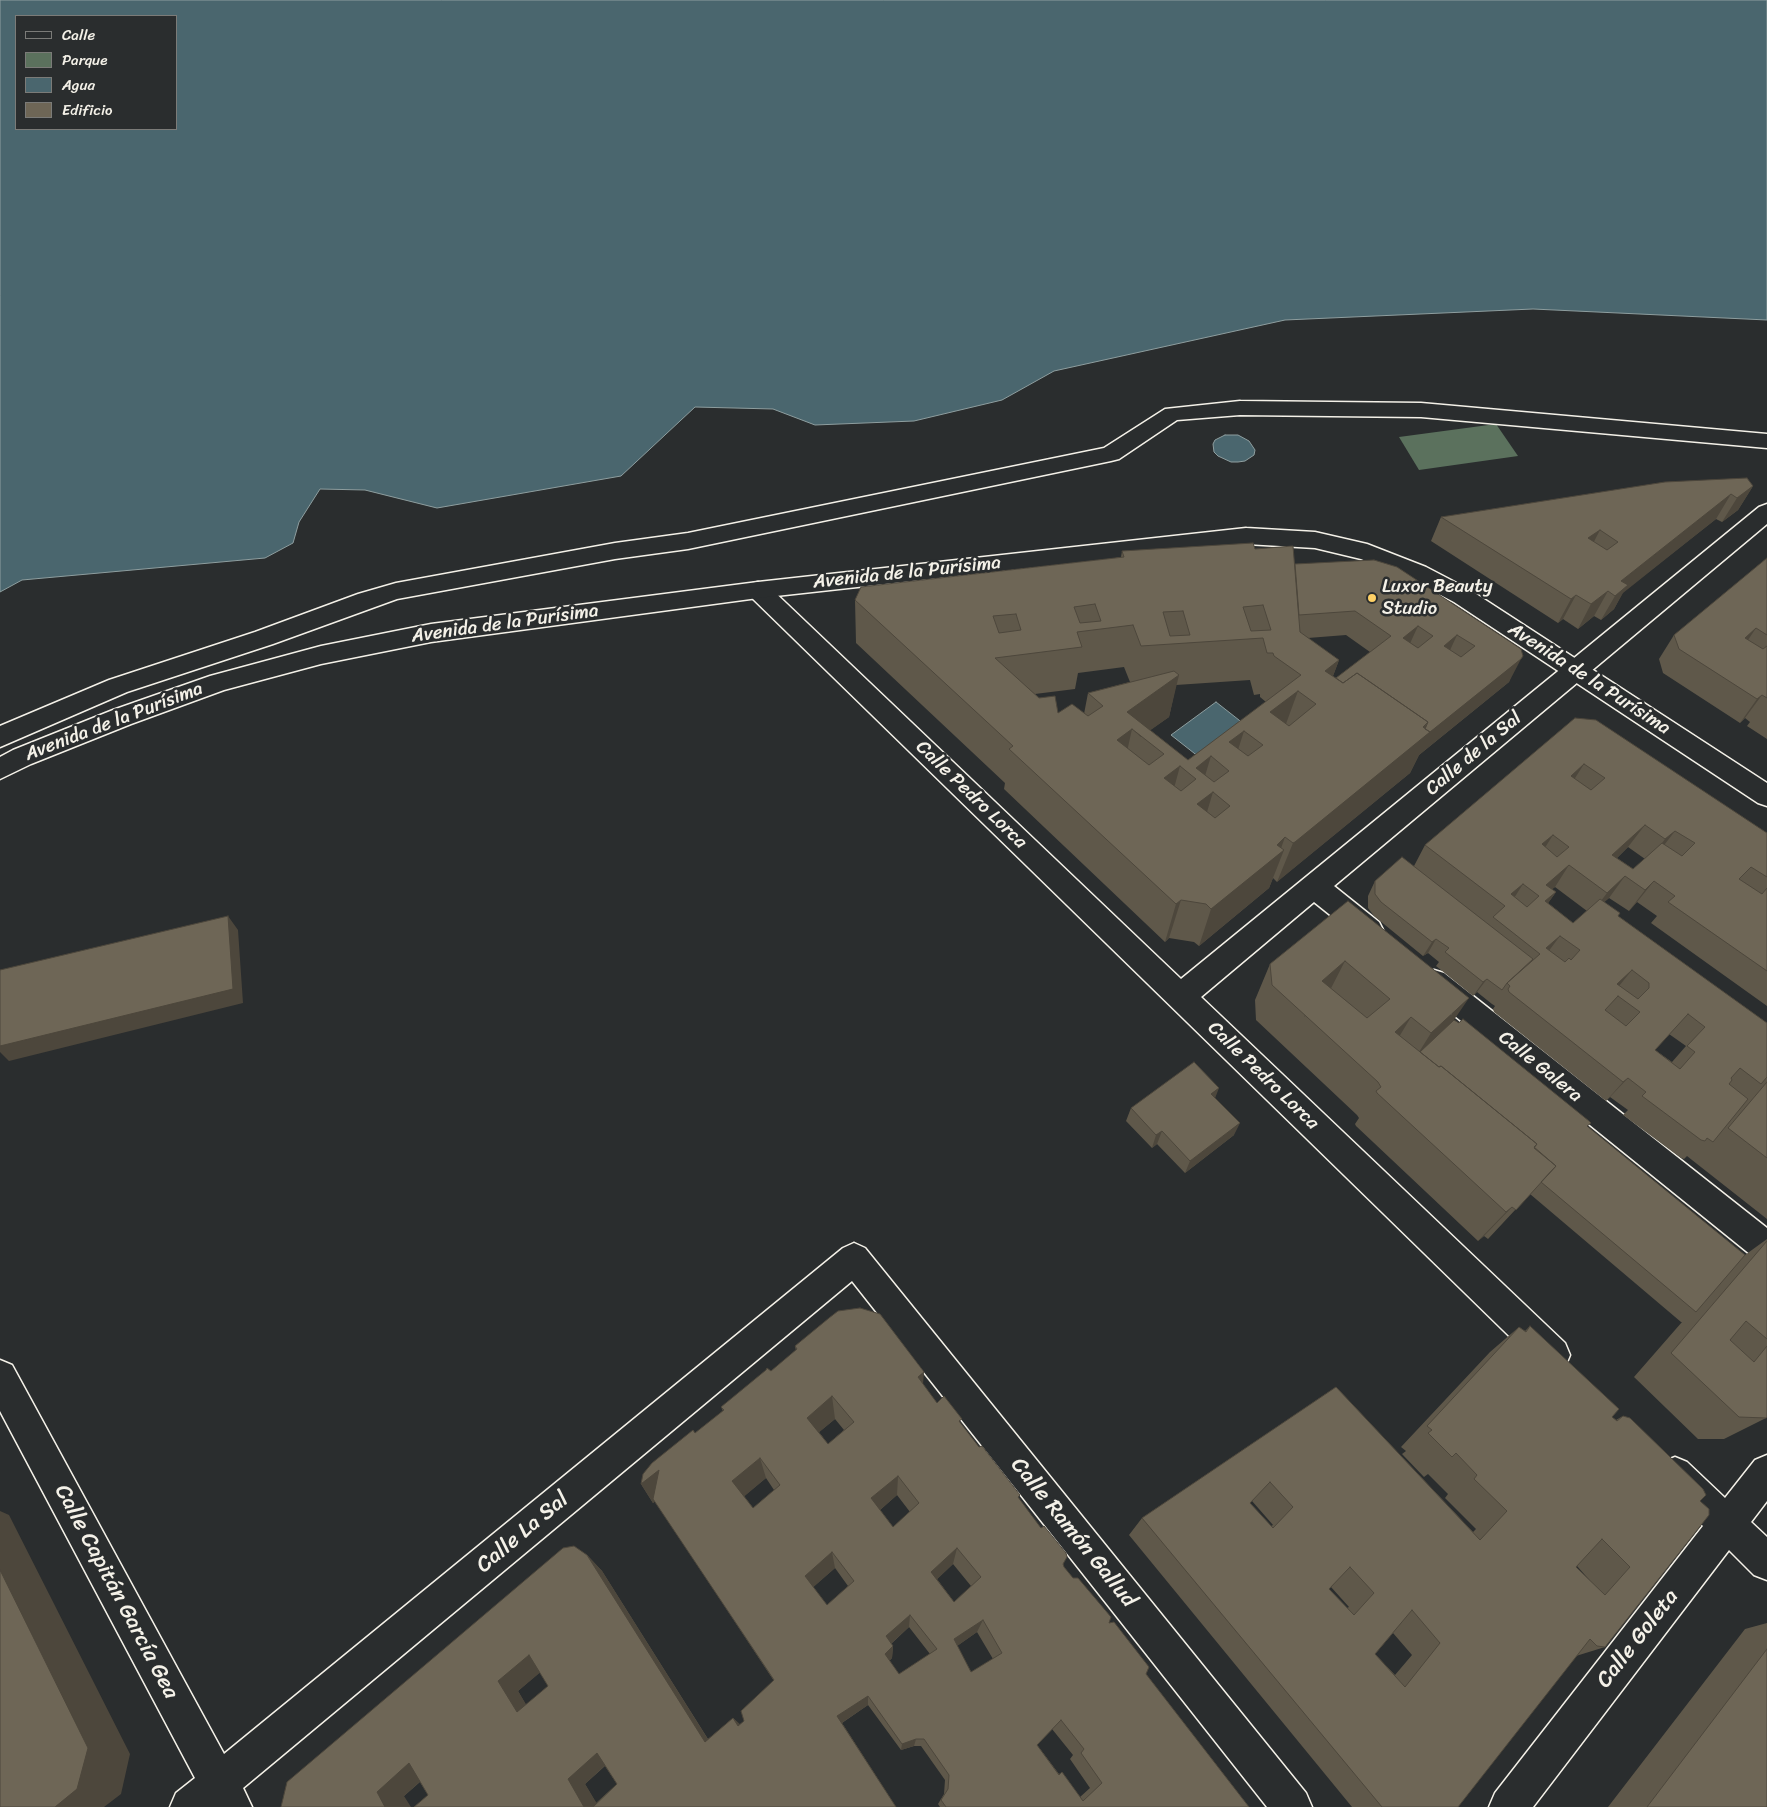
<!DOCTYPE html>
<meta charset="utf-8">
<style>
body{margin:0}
#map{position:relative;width:1767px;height:1807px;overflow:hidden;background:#2a2d2e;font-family:Sriracha,sans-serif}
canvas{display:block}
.legend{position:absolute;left:15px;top:15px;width:162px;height:115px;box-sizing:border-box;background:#2a2d2e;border:1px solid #7b7b78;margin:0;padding:6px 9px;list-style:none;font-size:15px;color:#f4f1e8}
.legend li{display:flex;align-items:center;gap:10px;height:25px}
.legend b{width:25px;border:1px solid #7b7b78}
</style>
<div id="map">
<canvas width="1767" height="1807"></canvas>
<ul class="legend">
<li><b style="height:6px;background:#2a2d2e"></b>Calle</li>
<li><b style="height:14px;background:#5b715d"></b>Parque</li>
<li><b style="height:14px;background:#4a666e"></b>Agua</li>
<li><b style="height:14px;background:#6e6656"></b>Edificio</li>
</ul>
</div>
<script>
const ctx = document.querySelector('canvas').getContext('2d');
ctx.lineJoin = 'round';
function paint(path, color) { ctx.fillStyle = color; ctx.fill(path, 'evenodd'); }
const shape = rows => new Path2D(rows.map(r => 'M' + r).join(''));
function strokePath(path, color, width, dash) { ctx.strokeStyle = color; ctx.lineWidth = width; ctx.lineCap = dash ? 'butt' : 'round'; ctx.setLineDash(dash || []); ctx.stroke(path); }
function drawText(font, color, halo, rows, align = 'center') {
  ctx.font = font + ' Sriracha,sans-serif'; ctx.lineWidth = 5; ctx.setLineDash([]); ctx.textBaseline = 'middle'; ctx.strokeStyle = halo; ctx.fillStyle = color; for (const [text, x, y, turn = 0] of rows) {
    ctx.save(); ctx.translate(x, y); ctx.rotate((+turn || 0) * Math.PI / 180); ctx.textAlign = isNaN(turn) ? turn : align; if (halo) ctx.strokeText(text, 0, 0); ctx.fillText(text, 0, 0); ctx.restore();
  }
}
paint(shape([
 [1496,424,1518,456,1419,470,1399,437]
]), '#5b715d');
const water = shape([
 [0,0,1767,0,1767,320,1533,309,1285,320,1054,371,1002,400,914,421,815,425,773,409,695,407,621,476,437,508,365,490,320,489,299,522,293,543,265,558,22,580,0,592,0,0],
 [16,16,176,16,176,129,16,129,16,16],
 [1225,435,1238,435,1249,441,1255,450,1254,455,1245,461,1238,462,1231,462,1218,456,1214,452,1213,444,1215,440,1225,435],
 [1216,702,1244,724,1199,757,1171,735,1216,702]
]);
paint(water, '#4a666e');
strokePath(water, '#8e9e9f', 1);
const pedestrian = shape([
 [1240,401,1421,403,1767,434,1767,448,1421,417,1240,415,1177,420,1119,459,1111,461,688,549,615,559,397,599,273,644,127,692,0,747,0,726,109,680,255,632,358,594,396,583,615,543,688,533,1104,448,1165,409,1240,401]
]);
const minor = shape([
 [1767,504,1767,524,1334,886,1379,922,1383,930,1379,938,1369,942,1359,938,1314,902,1201,997,1565,1343,1570,1355,1565,1367,1553,1372,1541,1367,750,596,746,590,750,584,758,582,766,584,1181,979,1759,507,1767,504],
 [1434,970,1444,973,1767,1228,1767,1263,1756,1259,1424,991,1420,982,1424,973,1434,970],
 [854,1243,865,1248,1306,1793,1312,1807,1267,1807,852,1281,243,1788,252,1807,170,1807,176,1793,195,1778,0,1411,0,1360,12,1365,224,1754,843,1248,854,1243],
 [1767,1455,1767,1501,1751,1522,1767,1537,1767,1580,1754,1575,1729,1550,1533,1807,1489,1807,1495,1793,1703,1526,1663,1486,1658,1474,1663,1462,1675,1457,1687,1462,1725,1498,1755,1460,1767,1455]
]);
const tertiary = shape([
 [1246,528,1315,532,1367,544,1426,567,1470,590,1767,783,1767,806,1758,803,1454,602,1410,579,1361,559,1315,548,1246,544,758,598,431,642,321,664,224,690,131,724,31,764,0,779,0,757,13,750,113,710,210,676,321,646,431,624,758,582,1246,528]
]);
strokePath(pedestrian, '#f4f1e8', 3);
strokePath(minor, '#f4f1e8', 3);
strokePath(tertiary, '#f4f1e8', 3);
paint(pedestrian, '#2a2d2e');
paint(minor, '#2a2d2e');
paint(tertiary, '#2a2d2e');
paint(shape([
 [1753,486,1738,510,1722,522,1716,519,1623,592,1614,609,1601,620,1594,616,1578,629,1563,619,1558,623,1431,541,1441,517],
 [1255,549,1295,564,1521,649,1509,682,1419,755,1410,773,1279,880,1277,882,1273,878,1269,888,1199,946,1194,942,1169,938,1165,942,1004,789,1005,783,856,643,855,600,1121,557,1122,551],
 [1346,635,1370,652,1336,678,1333,676,1339,660,1308,638],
 [1124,667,1130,682,1088,693,1084,714,1058,713,1035,694,1075,689,1078,673],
 [1250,680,1254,695,1260,694,1260,697,1266,702,1188,760,1150,730,1169,717,1176,685],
 [1767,558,1767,739,1747,726,1750,722,1745,718,1740,723,1663,673,1659,659,1674,635],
 [1575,718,1767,833,1767,1006,1651,923,1657,916,1637,902,1629,911,1609,898,1604,902,1618,916,1767,1023,1767,1219,1692,1160,1687,1156,1684,1159,1681,1158,1623,1115,1628,1110,1610,1097,1606,1101,1494,1012,1493,1009,1495,1006,1492,1004,1477,992,1473,996,1436,966,1439,962,1428,953,1423,956,1374,916,1368,908,1368,896,1375,881,1414,866,1425,845],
 [1628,847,1645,859,1633,869,1617,858],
 [1555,887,1587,911,1573,923,1548,903,1556,892,1552,889],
 [1669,1034,1686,1046,1672,1062,1655,1050],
 [1348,901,1454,1020,1588,1127,1745,1255,1767,1239,1767,1417,1766,1418,1724,1439,1698,1439,1634,1377,1682,1322,1681,1322,1530,1194,1488,1239,1484,1236,1478,1241,1356,1126,1355,1124,1359,1118,1357,1115,1256,1020,1255,1000,1270,964],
 [1215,1098,1234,1135,1185,1173,1157,1144,1152,1148,1126,1121,1131,1108],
 [1530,1326,1612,1417,1616,1420,1623,1416,1700,1501,1605,1647,1576,1656,1458,1807,1352,1807,1129,1535,1142,1518,1336,1387,1473,1532,1476,1529,1445,1498,1448,1494,1428,1474,1424,1477,1402,1454,1406,1451,1401,1447,1490,1352,1519,1327,1525,1331],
 [1252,1501,1273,1525,1271,1526,1250,1503],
 [1577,1566,1592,1583,1576,1567],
 [1331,1587,1349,1607,1347,1608,1329,1589],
 [1393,1633,1412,1655,1395,1675,1375,1654],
 [795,1346,923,1385,937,1403,961,1424,1019,1499,1063,1564,1064,1567,1109,1623,1146,1674,1249,1807,940,1807,938,1804,944,1794,945,1780,921,1746,914,1746,901,1750,868,1705,842,1723,896,1807,414,1807,428,1795,420,1782,404,1796,281,1807,587,1555,602,1571,708,1739,733,1718,740,1725,744,1721,774,1681,655,1501,653,1503,641,1484,695,1433,723,1411,721,1407,771,1371,796,1351],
 [835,1419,844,1430,828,1444,819,1432],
 [766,1478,774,1490,753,1508,744,1496],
 [897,1495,910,1512,893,1527,880,1510],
 [953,1564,971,1586,954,1602,937,1579],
 [835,1568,848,1586,827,1605,813,1587],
 [909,1627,930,1654,899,1674,889,1661,892,1658,893,1646,891,1644],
 [977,1632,993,1659,971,1672,957,1646],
 [540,1672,548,1686,526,1705,518,1691],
 [1052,1729,1073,1755,1070,1759,1090,1788,1080,1797,1062,1772,1059,1774,1037,1745],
 [605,1766,617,1784,596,1803,585,1784],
 [1767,1623,1767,1807,1608,1807,1745,1629]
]), '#5f584a');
paint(shape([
 [1753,486,1738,510,1722,522,1737,498],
 [1731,494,1716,519,1623,593,1614,609,1601,620,1615,596,1621,581],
 [1600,530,1587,555,1588,538],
 [1608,591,1594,616,1578,629,1591,604],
 [1576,595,1563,619,1558,623,1571,599],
 [1418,626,1407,650,1403,638],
 [1756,628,1740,652,1745,638],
 [1457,635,1446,659,1444,646],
 [1521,659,1509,682,1419,755,1410,773,1277,882,1293,843,1423,727],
 [1339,660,1323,702,1325,671],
 [1179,675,1169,717,1141,737,1132,729,1123,770,1117,740,1127,712],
 [1298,691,1283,732,1270,712],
 [1762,695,1745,718,1740,723,1757,699],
 [1244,731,1231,772,1229,771,1229,742],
 [1211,756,1199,796,1196,779,1196,768],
 [1584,764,1570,786,1571,776],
 [1180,766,1169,807,1164,778],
 [1213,792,1201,832,1197,804],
 [1645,825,1628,847,1597,877,1612,855],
 [1675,831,1658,853,1649,861,1665,839],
 [1553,835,1539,857,1542,844],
 [1285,837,1279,854,1284,850,1269,888,1199,946,1211,909],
 [1569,865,1555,887,1533,905,1546,885],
 [1625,876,1609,898,1591,914,1607,893],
 [1654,881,1637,902,1629,911,1645,890],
 [1523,884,1509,906,1505,906,1511,894],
 [1556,892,1541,913,1545,901],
 [1181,900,1169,938,1165,942,1176,904],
 [228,916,238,930,243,1003,9,1061,0,1052,0,1046],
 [1560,936,1545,956,1546,948],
 [1436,939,1428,953,1423,956,1432,942],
 [1345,961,1326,998,1304,1017,1322,981],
 [1632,970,1615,991,1617,984],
 [1487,979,1477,992,1473,996,1483,982],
 [1469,998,1445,1033,1409,1068,1431,1033],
 [1411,1017,1390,1052,1395,1032],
 [1628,1078,1610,1097,1606,1101,1623,1082],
 [1219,1088,1214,1101,1211,1094],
 [1240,1123,1234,1135,1185,1173,1190,1161],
 [1162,1131,1157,1144,1152,1148,1156,1135],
 [1512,1207,1484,1236,1478,1241,1506,1212],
 [924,1372,922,1396,918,1377],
 [832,1396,835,1419,811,1439,807,1418],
 [760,1458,766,1478,740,1500,732,1481],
 [659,1470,670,1489,653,1503,641,1484],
 [898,1476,897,1495,872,1517,871,1498],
 [0,1511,9,1515,130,1754,121,1794,104,1807,55,1807,0,1570],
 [957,1548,953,1564,929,1587,931,1572],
 [832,1552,835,1568,809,1591,805,1576],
 [587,1555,602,1571,714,1749,705,1742],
 [910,1615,909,1627,886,1648,886,1636],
 [983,1620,977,1632,950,1651,954,1639],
 [893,1646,892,1658,885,1665,885,1654],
 [529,1655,548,1666,518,1691,536,1721,517,1712,498,1681],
 [868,1696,868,1705,840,1724,837,1716],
 [733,1718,741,1725,738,1726],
 [916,1739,914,1746,901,1750,902,1744],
 [597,1753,612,1759,585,1784,599,1807,584,1807,568,1779],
 [409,1763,435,1768,404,1796,411,1807,385,1807,377,1792]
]), '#4d473c');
const building = shape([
 [1747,478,1753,486,1737,498,1731,494,1621,581,1628,585,1615,596,1608,591,1591,604,1576,595,1571,599,1441,517,1665,482,1747,478],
 [1600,530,1618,542,1607,550,1588,538,1600,530],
 [1253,543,1255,549,1293,546,1300,632,1339,660,1325,671,1343,683,1357,673,1428,722,1423,727,1430,732,1295,842,1293,843,1285,837,1277,845,1284,850,1211,909,1206,904,1181,900,1176,904,1009,749,1013,746,855,600,861,587,1124,557,1122,551,1253,543],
 [1095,604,1101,621,1080,623,1074,607,1095,604],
 [1263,605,1271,630,1251,631,1243,607,1263,605],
 [1183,611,1190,635,1170,636,1163,612,1183,611],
 [1016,614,1021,630,999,633,993,616,1016,614],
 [1133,625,1141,646,1263,638,1267,653,1273,653,1274,656,1301,675,1188,760,1127,712,1179,675,1174,671,1088,693,1103,706,1088,716,1072,704,1058,713,1055,696,1039,698,995,658,1082,647,1077,632,1133,625],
 [1298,691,1316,704,1289,726,1270,712,1298,691],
 [1132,729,1164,754,1149,765,1117,740,1132,729],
 [1244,731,1263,745,1248,756,1229,742,1244,731],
 [1211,756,1229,771,1214,782,1196,768,1211,756],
 [1180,766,1196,779,1181,791,1164,778,1180,766],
 [1213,792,1230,806,1215,818,1197,804,1213,792],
 [1767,558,1767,635,1756,628,1745,638,1763,649,1767,646,1767,698,1762,695,1757,699,1679,649,1674,635,1767,558],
 [1374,560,1397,567,1521,649,1523,656,1521,659,1430,732,1425,729,1428,722,1357,673,1343,683,1336,678,1391,636,1355,611,1299,615,1295,564,1374,560],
 [1418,626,1433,636,1418,648,1403,638,1418,626],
 [1457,635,1475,646,1461,657,1444,646,1457,635],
 [1575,718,1596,720,1767,833,1767,877,1751,867,1739,879,1762,894,1767,888,1767,971,1668,902,1675,896,1654,881,1645,890,1625,876,1607,893,1569,865,1546,885,1556,892,1545,901,1573,923,1600,899,1620,913,1618,916,1767,1023,1767,1077,1761,1084,1740,1068,1731,1078,1732,1080,1729,1084,1748,1099,1713,1142,1707,1138,1705,1141,1701,1140,1642,1096,1646,1092,1628,1078,1623,1082,1509,992,1508,989,1510,986,1507,983,1540,954,1493,917,1505,906,1425,845,1575,718],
 [1584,764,1605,778,1591,790,1571,776,1584,764],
 [1645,825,1665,839,1675,831,1695,843,1682,856,1662,843,1633,869,1612,855,1645,825],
 [1553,835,1569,847,1557,857,1542,844,1553,835],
 [1523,884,1539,896,1527,907,1511,894,1523,884],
 [1560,936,1580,950,1571,960,1569,958,1565,962,1546,948,1560,936],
 [1632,970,1649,983,1649,988,1638,999,1617,984,1632,970],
 [1618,996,1640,1012,1626,1026,1605,1010,1618,996],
 [1688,1014,1705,1027,1687,1046,1695,1052,1680,1069,1655,1050,1688,1014],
 [1402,857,1533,959,1507,983,1502,990,1487,979,1483,982,1445,952,1449,948,1436,939,1432,942,1381,902,1375,894,1375,881,1402,857],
 [1348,901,1469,998,1431,1033,1411,1017,1395,1032,1439,1067,1441,1066,1537,1144,1534,1147,1556,1166,1516,1210,1512,1207,1506,1212,1377,1093,1376,1091,1381,1087,1378,1082,1272,985,1270,964,1348,901],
 [1345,961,1390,999,1367,1018,1322,981,1345,961],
 [228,916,233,989,0,1046,0,970,228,916],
 [1463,1019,1589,1121,1591,1123,1587,1126,1745,1255,1696,1312,1541,1182,1556,1166,1534,1148,1537,1144,1441,1066,1439,1067,1420,1052,1454,1020,1459,1023,1463,1019],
 [1194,1062,1219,1088,1211,1094,1240,1123,1190,1161,1162,1131,1156,1135,1131,1108,1194,1062],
 [1767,1082,1767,1158,1728,1128,1767,1082],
 [1767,1241,1767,1339,1746,1321,1730,1340,1754,1362,1767,1346,1767,1417,1766,1418,1739,1417,1671,1353,1767,1241],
 [860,1308,880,1314,924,1372,918,1377,937,1403,944,1396,962,1419,959,1421,979,1447,982,1446,1020,1495,1018,1497,1041,1528,1044,1526,1066,1553,1067,1557,1063,1564,1064,1567,1073,1578,1078,1578,1111,1617,1109,1623,1114,1622,1149,1667,1146,1674,1249,1807,946,1807,941,1800,948,1789,949,1775,924,1739,916,1739,902,1744,868,1696,837,1716,896,1807,593,1807,617,1784,597,1753,568,1779,584,1807,414,1807,428,1795,409,1763,377,1792,385,1807,281,1807,287,1782,563,1548,574,1546,587,1555,705,1742,733,1718,738,1726,744,1721,741,1711,774,1680,653,1499,659,1470,641,1484,643,1474,652,1463,693,1430,695,1433,724,1410,721,1407,766,1370,767,1368,771,1371,797,1349,795,1346,829,1318,838,1311,860,1308],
 [832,1396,854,1422,828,1444,807,1418,832,1396],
 [760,1458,780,1485,753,1508,732,1481,760,1458],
 [898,1476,919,1503,893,1527,871,1498,898,1476],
 [957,1548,981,1577,954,1602,931,1572,957,1548],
 [832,1552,854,1581,827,1605,805,1576,832,1552],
 [910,1615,937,1649,899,1674,885,1654,893,1646,886,1636,910,1615],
 [983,1620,1002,1653,971,1672,954,1639,983,1620],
 [529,1655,548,1686,517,1712,498,1681,529,1655],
 [1061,1720,1084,1749,1081,1753,1102,1783,1083,1801,1062,1772,1059,1775,1037,1745,1061,1720],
 [1530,1326,1619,1409,1612,1417,1617,1421,1623,1416,1630,1418,1703,1489,1706,1495,1700,1501,1709,1509,1709,1515,1605,1647,1597,1646,1590,1639,1458,1807,1382,1807,1142,1518,1336,1387,1480,1540,1507,1511,1474,1479,1477,1475,1456,1453,1452,1457,1428,1433,1432,1430,1427,1426,1519,1327,1526,1332,1530,1326],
 [1270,1482,1293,1507,1273,1528,1250,1503,1270,1482],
 [1602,1539,1630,1567,1605,1595,1576,1567,1602,1539],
 [1350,1567,1374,1593,1354,1615,1329,1589,1350,1567],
 [1412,1610,1440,1643,1405,1687,1375,1654,1412,1610],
 [0,1570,88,1748,77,1789,55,1807,0,1807,0,1570],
 [1767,1649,1767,1807,1647,1807,1767,1649]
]);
paint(building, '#6e6656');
strokePath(building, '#4d473c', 1);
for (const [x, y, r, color] of [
 [1372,598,5,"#ffd166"]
]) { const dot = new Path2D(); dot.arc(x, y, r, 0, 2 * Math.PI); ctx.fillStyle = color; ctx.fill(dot); strokePath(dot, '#2a2d2e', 2); }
drawText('19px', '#f4f1e8', '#2a2d2e', [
 ["Avenida de la Purísima",907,573,-6],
 ["Avenida de la Purísima",505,624,-8],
 ["Avenida de la Purísima",1589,679,33],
 ["Avenida de la Purísima",114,722,-21],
 ["Calle de la Sal",1474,754,-40],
 ["Calle Pedro Lorca",971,795,44],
 ["Calle Galera",1540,1067,39],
 ["Calle Pedro Lorca",1263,1076,44]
]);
drawText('19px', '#f4f1e8', '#2a2d2e', [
 ["Luxor Beauty",1382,587],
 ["Studio",1382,609]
], 'left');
drawText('22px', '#f4f1e8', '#2a2d2e', [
 ["Calle La Sal",523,1533,-40],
 ["Calle Ramón Gallud",1073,1533,51],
 ["Calle Capitán García Gea",116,1592,62],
 ["Calle Goleta",1638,1639,-52]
]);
</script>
